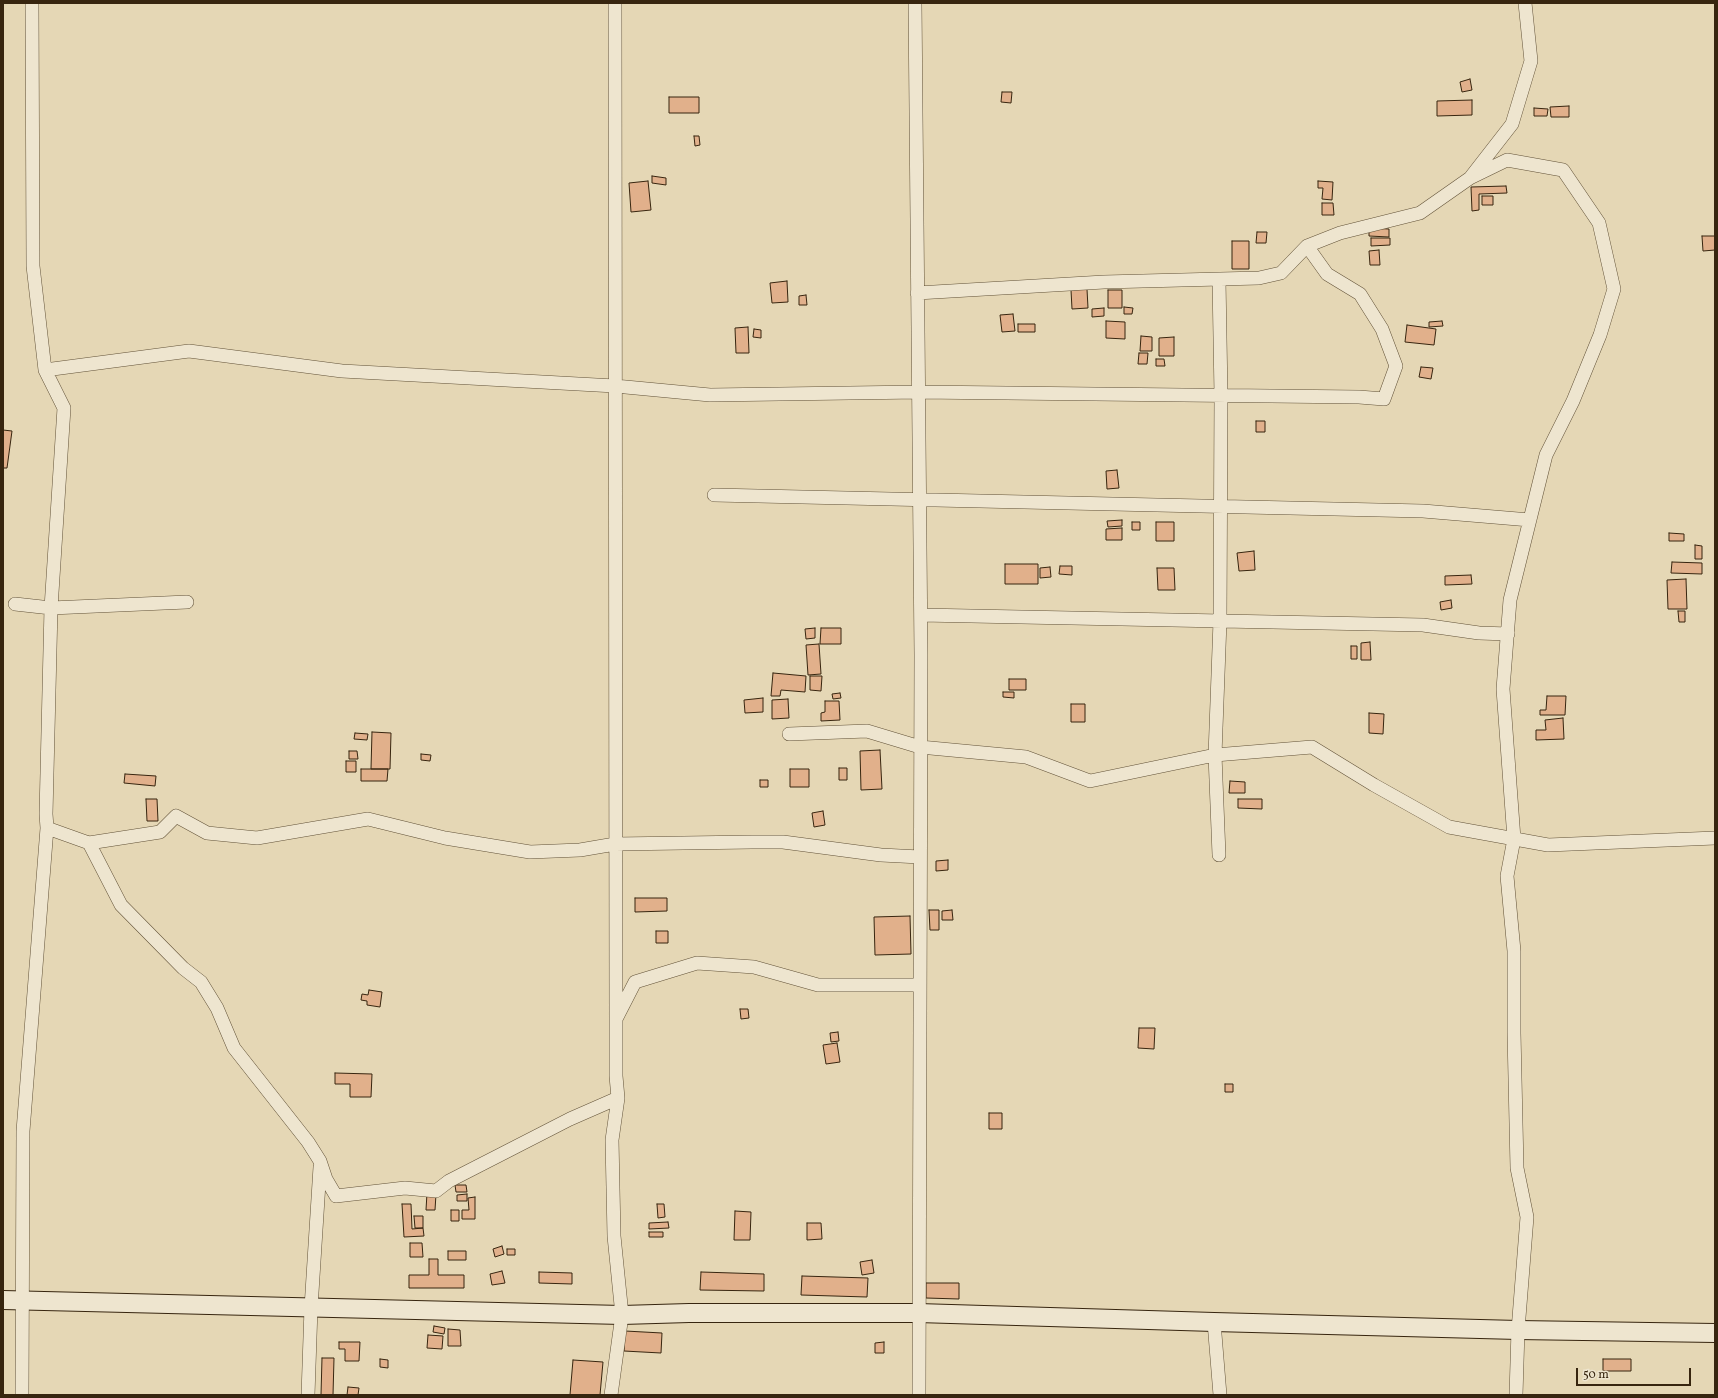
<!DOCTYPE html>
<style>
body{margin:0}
#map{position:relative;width:1718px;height:1398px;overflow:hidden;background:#e5d7b5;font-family:Vollkorn,serif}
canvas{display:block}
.frame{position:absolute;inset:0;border:4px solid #37250f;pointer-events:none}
.scale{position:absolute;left:1576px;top:1368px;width:115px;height:18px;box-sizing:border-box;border:2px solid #37250f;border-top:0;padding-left:5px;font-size:12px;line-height:14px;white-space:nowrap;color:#37250f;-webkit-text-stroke:3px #eee5cf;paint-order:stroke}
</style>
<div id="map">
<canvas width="1718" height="1398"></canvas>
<div class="frame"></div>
<div class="scale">50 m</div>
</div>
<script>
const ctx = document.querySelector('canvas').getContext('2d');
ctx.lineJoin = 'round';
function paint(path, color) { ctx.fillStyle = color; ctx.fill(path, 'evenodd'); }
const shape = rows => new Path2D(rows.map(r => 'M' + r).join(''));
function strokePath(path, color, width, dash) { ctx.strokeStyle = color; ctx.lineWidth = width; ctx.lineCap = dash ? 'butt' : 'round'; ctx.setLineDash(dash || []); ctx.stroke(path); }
const building = shape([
 [1470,79,1472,90,1462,92,1460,82,1470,79],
 [1002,92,1012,92,1011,103,1001,102,1002,92],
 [669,97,699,97,699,113,669,113,669,97],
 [1472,100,1472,115,1437,116,1437,101,1472,100],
 [1569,106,1569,117,1551,117,1550,107,1569,106],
 [1534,108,1548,109,1547,116,1534,116,1534,108],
 [694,136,699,136,700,145,695,146,694,136],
 [652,176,666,178,666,185,652,183,652,176],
 [648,181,651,210,631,212,629,183,648,181],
 [1318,181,1333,182,1332,200,1322,199,1323,188,1318,188,1318,181],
 [1506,186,1507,193,1479,194,1479,210,1472,211,1471,187,1506,186],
 [1482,196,1493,196,1493,205,1482,205,1482,196],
 [1322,203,1333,203,1334,215,1322,215,1322,203],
 [1369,228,1389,229,1389,237,1369,236,1369,228],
 [1257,232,1267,232,1266,243,1256,243,1257,232],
 [1702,236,1715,236,1715,250,1703,251,1702,236],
 [1371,238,1390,238,1390,245,1371,246,1371,238],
 [1232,241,1249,241,1249,269,1232,269,1232,241],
 [1379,250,1380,265,1370,265,1369,251,1379,250],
 [787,281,788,302,772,303,770,283,787,281],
 [1087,289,1088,308,1072,309,1071,290,1087,289],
 [1108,290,1122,290,1122,308,1108,308,1108,290],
 [806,295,807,305,799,305,799,296,806,295],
 [1124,307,1133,308,1132,314,1124,314,1124,307],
 [1104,308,1104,316,1092,317,1092,309,1104,308],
 [1013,314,1015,331,1002,332,1000,315,1013,314],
 [1106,321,1125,322,1125,339,1106,338,1106,321],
 [1442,321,1443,326,1429,327,1429,322,1442,321],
 [1018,324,1035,324,1035,332,1018,332,1018,324],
 [1407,325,1436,329,1434,345,1405,342,1407,325],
 [748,327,749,353,736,353,735,328,748,327],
 [754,329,761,330,761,338,753,337,754,329],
 [1141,336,1152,337,1152,351,1140,351,1141,336],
 [1174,337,1174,356,1159,356,1159,338,1174,337],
 [1139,353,1148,353,1147,364,1138,364,1139,353],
 [1156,359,1164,359,1165,366,1156,366,1156,359],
 [1421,367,1433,368,1431,379,1419,377,1421,367],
 [1256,421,1265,421,1265,432,1256,432,1256,421],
 [3,430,12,431,7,468,3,468,3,430],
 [1117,470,1119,488,1107,489,1106,471,1117,470],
 [1122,520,1122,526,1108,527,1107,521,1122,520],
 [1132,522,1140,522,1140,530,1132,530,1132,522],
 [1156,522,1174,522,1174,541,1156,541,1156,522],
 [1122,528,1122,540,1106,540,1106,529,1122,528],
 [1669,533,1684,534,1684,541,1669,541,1669,533],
 [1695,545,1702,546,1702,559,1695,559,1695,545],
 [1254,551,1255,570,1239,571,1237,553,1254,551],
 [1672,562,1702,563,1702,574,1671,573,1672,562],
 [1005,564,1038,564,1038,584,1005,584,1005,564],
 [1060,566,1072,566,1072,575,1059,574,1060,566],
 [1050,567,1051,577,1040,578,1040,568,1050,567],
 [1157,568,1174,568,1175,590,1158,590,1157,568],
 [1471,575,1472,584,1445,585,1445,576,1471,575],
 [1686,579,1687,609,1668,609,1667,580,1686,579],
 [1451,600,1452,608,1441,610,1440,602,1451,600],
 [1678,611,1685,611,1685,622,1679,622,1678,611],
 [815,628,815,638,806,639,805,629,815,628],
 [821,628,841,628,841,644,820,644,821,628],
 [1370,642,1371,660,1361,660,1361,643,1370,642],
 [819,644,821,674,808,675,806,645,819,644],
 [1351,646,1357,646,1357,659,1351,659,1351,646],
 [773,673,806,676,805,692,781,690,780,696,771,696,773,673],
 [810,676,822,676,821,691,810,690,810,676],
 [1009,679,1026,679,1026,690,1009,690,1009,679],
 [1003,692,1014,692,1014,698,1003,697,1003,692],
 [840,693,841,698,833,699,832,694,840,693],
 [1547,696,1566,696,1565,715,1540,715,1540,710,1546,710,1547,696],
 [763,698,763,712,745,713,744,700,763,698],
 [788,699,789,718,772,719,772,700,788,699],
 [825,701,839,701,840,720,821,721,821,713,825,712,825,701],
 [1071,704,1085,704,1085,722,1071,722,1071,704],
 [1369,713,1384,714,1383,734,1369,733,1369,713],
 [1563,718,1564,739,1536,740,1536,730,1546,730,1545,720,1563,718],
 [372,732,391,733,390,769,371,769,372,732],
 [355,733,368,734,367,740,354,739,355,733],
 [880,750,882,789,861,790,860,751,880,750],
 [349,751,357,751,358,759,349,759,349,751],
 [421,754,431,755,430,761,421,760,421,754],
 [346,761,356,761,356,772,346,772,346,761],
 [839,768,847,768,847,780,839,780,839,768],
 [361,769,388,769,387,781,361,781,361,769],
 [790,769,809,769,809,787,790,787,790,769],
 [125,774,156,776,155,786,124,783,125,774],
 [760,780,768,780,768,787,760,787,760,780],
 [1230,781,1245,782,1245,793,1229,793,1230,781],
 [146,799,157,799,158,821,147,821,146,799],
 [1238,799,1262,799,1262,809,1238,808,1238,799],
 [823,811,825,825,814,827,812,813,823,811],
 [948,860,948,870,936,871,936,861,948,860],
 [635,898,667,898,667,911,635,912,635,898],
 [929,910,939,910,939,930,930,930,929,910],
 [952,910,953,920,942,920,942,911,952,910],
 [910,916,911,954,875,955,874,917,910,916],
 [656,931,668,931,668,943,656,943,656,931],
 [369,990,382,992,380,1007,367,1005,367,1001,361,1000,362,994,368,995,369,990],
 [740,1009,748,1009,749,1018,741,1019,740,1009],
 [1139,1028,1155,1028,1154,1049,1138,1048,1139,1028],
 [838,1032,839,1041,831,1042,830,1033,838,1032],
 [837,1043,840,1062,826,1064,823,1045,837,1043],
 [335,1073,372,1074,371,1097,350,1097,350,1084,335,1084,335,1073],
 [1225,1084,1233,1084,1233,1092,1225,1092,1225,1084],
 [989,1113,1002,1113,1002,1129,989,1129,989,1113],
 [455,1185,466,1185,467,1192,456,1192,455,1185],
 [427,1193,436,1194,435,1210,426,1210,427,1193],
 [467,1194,467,1201,457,1201,457,1195,467,1194],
 [475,1197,475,1219,462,1219,462,1210,469,1210,468,1198,475,1197],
 [402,1204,411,1204,412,1229,423,1228,424,1236,404,1237,402,1204],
 [657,1204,664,1204,665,1217,658,1218,657,1204],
 [451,1210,459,1210,459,1221,451,1221,451,1210],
 [735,1211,751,1212,750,1240,734,1240,735,1211],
 [414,1216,423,1216,423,1228,415,1228,414,1216],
 [668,1222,669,1228,649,1229,649,1223,668,1222],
 [807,1223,821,1223,822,1239,807,1240,807,1223],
 [649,1232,663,1232,663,1237,649,1237,649,1232],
 [410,1243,422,1243,423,1257,410,1257,410,1243],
 [502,1246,504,1254,495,1257,493,1249,502,1246],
 [507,1249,515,1249,515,1255,507,1255,507,1249],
 [448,1251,466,1251,466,1260,448,1260,448,1251],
 [429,1259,438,1259,438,1275,464,1275,464,1288,409,1288,409,1275,429,1275,429,1259],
 [872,1260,874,1273,862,1275,860,1262,872,1260],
 [502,1271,505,1283,492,1285,490,1274,502,1271],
 [539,1272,572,1273,572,1284,539,1283,539,1272],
 [701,1272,764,1274,764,1291,700,1290,701,1272],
 [802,1276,868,1278,867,1297,801,1295,802,1276],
 [926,1283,959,1283,959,1299,926,1298,926,1283],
 [434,1326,445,1328,444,1334,433,1332,434,1326],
 [448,1329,460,1330,461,1346,448,1346,448,1329],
 [625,1331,662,1333,661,1353,624,1351,625,1331],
 [428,1335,443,1336,442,1349,427,1348,428,1335],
 [339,1342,360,1342,359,1361,345,1361,345,1349,339,1349,339,1342],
 [884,1342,884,1353,875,1353,875,1343,884,1342],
 [322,1358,334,1358,333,1395,321,1395,322,1358],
 [380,1359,388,1360,388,1368,380,1367,380,1359],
 [1603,1359,1631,1359,1631,1371,1603,1371,1603,1359],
 [573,1360,603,1362,600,1395,570,1395,573,1360],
 [348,1387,359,1388,358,1395,347,1395,348,1387]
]);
paint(building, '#e1b08b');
strokePath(building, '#37250f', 1);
const street = shape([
 [615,3,616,1019],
 [915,3,921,655,919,1395],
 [1470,178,1507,160,1563,170,1599,223,1614,289,1600,335,1573,401,1546,455,1510,600,1503,689,1514,839,1507,876,1514,951,1514,1033,1517,1168,1527,1217,1518,1330,1516,1395],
 [917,293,1104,282,1259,278,1281,273,1307,246,1340,233,1420,213,1470,178,1512,124,1531,61,1525,3],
 [45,370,189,351,342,371,615,386,710,395,919,392,1359,397,1384,399,1396,366,1382,329,1360,294,1327,274,1307,246],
 [714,495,1423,511,1530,520],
 [15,604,51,608,187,602],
 [921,615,1423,625,1479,633,1508,634],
 [789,734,867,731,920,747,1026,757,1090,781,1215,755,1312,747,1374,785,1449,827,1548,845,1715,838],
 [47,828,89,843,121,905,183,968,201,982,217,1008,234,1048,308,1142,320,1161,326,1179,336,1196,405,1188,436,1191,449,1181,570,1119,618,1098],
 [89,843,160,832,176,816,207,833,257,838,368,819,445,838,530,852,580,850,615,844,752,842,783,842,881,855,920,857],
 [1219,855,1215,755,1220,621,1221,395,1219,280],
 [1214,1322,1220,1395],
 [22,1395,23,1131,47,828,46,814,51,608,64,408,45,370,33,266,32,3],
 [308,1395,311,1308,320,1167],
 [611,1395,622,1315,614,1236,612,1140,618,1098,616,1076,616,1019,635,982,697,963,754,967,818,985,920,985]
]);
const secondary = shape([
 [3,1300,622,1315,689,1313,918,1313,1214,1322,1518,1330,1715,1333]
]);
strokePath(street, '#625238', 14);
strokePath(secondary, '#37250f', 20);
strokePath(street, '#eee5cf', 13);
strokePath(secondary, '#eee5cf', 18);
</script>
